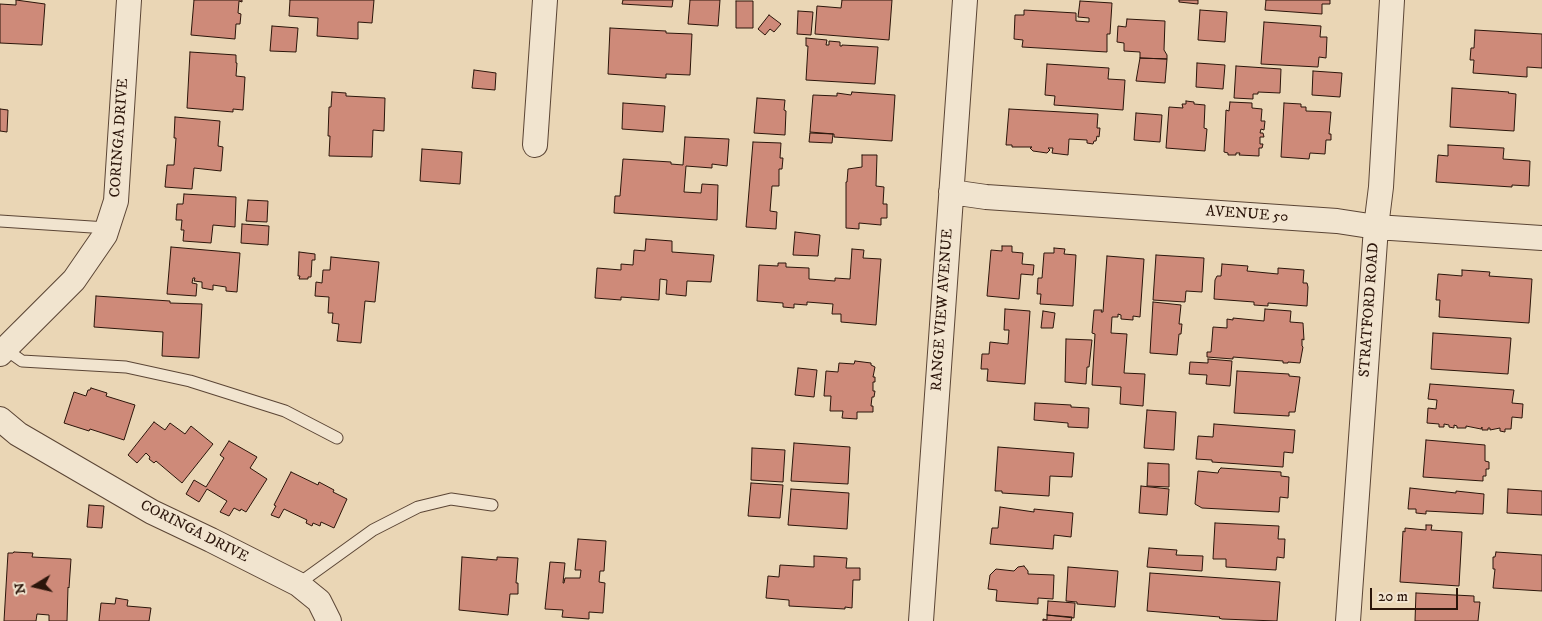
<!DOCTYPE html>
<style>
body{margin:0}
#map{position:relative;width:1542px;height:621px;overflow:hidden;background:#ead6b5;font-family:"IM FELL DW Pica",serif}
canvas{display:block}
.north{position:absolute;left:10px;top:561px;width:50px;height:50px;-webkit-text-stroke:4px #f1e4cf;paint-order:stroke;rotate:261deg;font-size:14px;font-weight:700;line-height:20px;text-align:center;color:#2b150a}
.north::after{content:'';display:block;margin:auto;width:18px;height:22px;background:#2b150a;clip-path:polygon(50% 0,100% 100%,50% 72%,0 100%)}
.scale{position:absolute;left:1370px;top:588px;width:88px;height:22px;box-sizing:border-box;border:2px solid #2b150a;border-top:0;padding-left:6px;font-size:15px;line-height:18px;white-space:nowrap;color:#2b150a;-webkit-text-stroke:4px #f1e4cf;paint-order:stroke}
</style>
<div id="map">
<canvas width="1542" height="621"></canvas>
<div class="north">N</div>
<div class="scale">20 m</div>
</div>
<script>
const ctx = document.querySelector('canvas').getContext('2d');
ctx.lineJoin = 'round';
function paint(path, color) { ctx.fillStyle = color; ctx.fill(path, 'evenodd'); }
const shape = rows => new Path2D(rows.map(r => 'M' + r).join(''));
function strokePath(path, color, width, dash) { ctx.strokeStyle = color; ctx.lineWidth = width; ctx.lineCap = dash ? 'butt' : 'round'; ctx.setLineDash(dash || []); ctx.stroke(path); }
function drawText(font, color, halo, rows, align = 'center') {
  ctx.font = font + ' "IM FELL DW Pica",serif'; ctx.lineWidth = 4; ctx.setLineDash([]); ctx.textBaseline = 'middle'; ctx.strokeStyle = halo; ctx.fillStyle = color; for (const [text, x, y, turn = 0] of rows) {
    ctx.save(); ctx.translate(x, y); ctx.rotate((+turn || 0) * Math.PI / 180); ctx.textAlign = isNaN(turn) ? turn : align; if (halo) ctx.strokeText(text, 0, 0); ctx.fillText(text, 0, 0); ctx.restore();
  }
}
const building = shape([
 [16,0,45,4,42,45,0,43,0,4,16,5,16,0],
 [194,0,242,0,242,2,239,1,238,13,241,14,240,24,236,24,235,39,191,35,194,0],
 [290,0,374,0,372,23,358,22,358,39,317,36,318,18,289,16,290,0],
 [623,0,673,0,672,7,622,4,623,0],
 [690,0,720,0,718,26,688,24,690,0],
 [842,0,892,0,889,40,815,34,817,6,841,8,842,0],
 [1179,0,1198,0,1198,4,1179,2,1179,0],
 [1266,0,1330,0,1330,4,1322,4,1322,14,1265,10,1266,0],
 [736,1,753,1,753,28,736,28,736,1],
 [1080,1,1112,3,1110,34,1107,34,1107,52,1022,47,1023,40,1014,39,1015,15,1024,15,1024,10,1076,13,1076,21,1089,22,1089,18,1078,17,1080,1],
 [1200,10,1227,12,1225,42,1198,40,1200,10],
 [798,11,813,12,811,35,797,34,798,11],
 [769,15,781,24,774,32,770,29,765,35,758,29,769,15],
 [1127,19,1165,21,1164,50,1167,55,1167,59,1140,58,1140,52,1124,51,1124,43,1117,42,1118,26,1126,27,1127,19],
 [1264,22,1321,26,1320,37,1327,37,1326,58,1319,57,1318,67,1261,64,1264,22],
 [272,26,298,28,296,52,270,51,272,26],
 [610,28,666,31,666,33,692,34,690,75,666,74,666,78,664,78,608,74,610,28],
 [1475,30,1542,34,1542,68,1527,67,1527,77,1473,73,1474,60,1470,60,1471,48,1474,48,1475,30],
 [806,38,827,40,826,45,829,45,829,41,840,42,840,46,842,46,842,45,878,47,875,84,806,80,808,46,806,46,806,38],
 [190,52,236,55,236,63,237,63,236,76,245,77,243,110,233,109,233,112,187,108,190,52],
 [1140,58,1167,59,1165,83,1136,81,1140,58],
 [1197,63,1225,65,1223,89,1196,87,1197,63],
 [1047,64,1109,68,1108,79,1125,80,1123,110,1054,105,1055,96,1045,95,1047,64],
 [1236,66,1281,69,1280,93,1258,92,1258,94,1253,94,1253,99,1234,98,1236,66],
 [474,70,496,73,495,90,472,88,474,70],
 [1313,71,1342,73,1340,97,1312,95,1313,71],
 [1452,88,1509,92,1508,93,1516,94,1514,131,1450,127,1452,88],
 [332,92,346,93,346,96,385,98,384,131,373,130,372,157,329,156,330,136,328,136,329,107,331,107,332,92],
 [852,92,895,95,892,141,834,137,834,134,810,132,813,95,837,96,837,93,851,95,852,92],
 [757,98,785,100,784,110,786,111,785,135,754,133,757,98],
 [1186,101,1194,102,1194,104,1205,105,1204,128,1207,129,1205,151,1166,148,1169,107,1183,108,1182,104,1186,104,1186,101],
 [1230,102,1252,103,1252,108,1262,109,1261,121,1265,121,1264,130,1261,129,1260,133,1263,133,1264,137,1260,137,1260,144,1263,144,1262,148,1259,148,1259,156,1239,155,1240,153,1236,153,1236,155,1228,155,1228,153,1224,152,1226,110,1229,111,1230,102],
 [623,103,665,106,663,132,622,129,623,103],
 [1284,103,1301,104,1301,107,1306,107,1306,111,1331,112,1329,134,1331,134,1331,140,1326,140,1325,154,1310,153,1309,159,1281,157,1284,103],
 [0,109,8,110,7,132,0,131,0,109],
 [1009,109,1098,114,1097,128,1100,128,1099,137,1097,136,1096,141,1094,141,1093,144,1087,143,1087,140,1069,139,1068,155,1052,153,1053,148,1048,148,1050,150,1047,153,1033,151,1030,148,1032,147,1012,147,1012,145,1006,145,1009,109],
 [1136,113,1162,115,1160,142,1134,140,1136,113],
 [175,117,220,121,218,146,223,147,221,171,194,168,192,189,165,187,167,165,174,165,176,138,174,138,175,117],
 [810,133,833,134,832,143,809,142,810,133],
 [685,137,729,139,727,166,712,164,712,168,686,166,684,192,701,193,702,184,718,185,717,220,614,213,615,196,620,196,623,159,671,162,671,164,683,165,685,137],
 [753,142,781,143,780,158,783,158,782,169,779,169,779,186,772,186,770,211,777,212,776,229,746,227,753,142],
 [1448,145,1504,148,1503,159,1530,161,1529,186,1512,185,1512,187,1436,182,1438,155,1448,156,1448,145],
 [422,149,462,152,460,184,420,181,422,149],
 [862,155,877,155,876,186,884,187,883,204,887,204,887,218,881,218,881,225,859,223,859,229,846,228,846,182,847,182,848,169,862,167,862,155],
 [184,194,236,197,235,227,213,225,211,243,183,241,184,230,181,230,182,220,176,220,177,204,183,204,184,194],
 [248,200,268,201,267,222,246,221,248,200],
 [242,224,269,226,268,245,241,243,242,224],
 [795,232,820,235,818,256,793,255,795,232],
 [646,239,672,241,672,252,714,255,711,282,687,281,686,296,666,294,667,280,660,279,659,300,621,297,621,300,595,298,597,268,621,270,621,264,633,265,634,250,645,251,646,239],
 [1002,246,1012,246,1012,252,1023,253,1022,264,1034,265,1033,275,1021,274,1019,299,987,296,991,250,1002,251,1002,246],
 [171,247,240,253,237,292,226,291,226,287,213,285,213,290,202,288,202,282,194,281,195,278,193,278,192,283,197,284,196,296,167,294,171,247],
 [1054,248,1065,249,1064,254,1076,255,1073,306,1040,304,1041,294,1037,294,1038,278,1042,278,1044,253,1054,253,1054,248],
 [852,249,864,250,863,258,881,259,876,325,841,322,841,314,832,314,833,304,807,302,807,305,794,304,794,308,783,307,783,303,757,301,759,265,778,266,778,263,786,263,786,267,809,268,809,279,835,281,835,278,850,279,852,249],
 [299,252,315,254,315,260,312,260,311,277,308,277,308,279,299,279,300,276,298,276,299,252],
 [1156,255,1204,258,1202,292,1186,291,1185,302,1153,300,1156,255],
 [1107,256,1144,259,1140,317,1133,316,1133,320,1121,319,1121,315,1118,314,1118,317,1112,317,1111,333,1127,334,1124,373,1145,374,1143,406,1120,404,1121,387,1092,385,1095,334,1092,333,1094,310,1102,310,1101,312,1103,312,1107,256],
 [331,257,379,262,375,302,365,301,361,343,337,341,339,324,332,323,333,313,328,313,329,297,315,296,316,282,322,283,323,270,330,270,331,257],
 [1222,264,1248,266,1247,271,1278,274,1278,268,1304,270,1303,283,1307,283,1308,287,1307,306,1268,303,1268,306,1254,305,1254,302,1214,299,1215,280,1217,276,1221,276,1222,264],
 [1462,270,1490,272,1489,276,1532,279,1529,323,1439,317,1440,300,1436,300,1438,274,1462,276,1462,270],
 [96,296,170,301,170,303,202,304,199,358,162,356,163,332,94,327,96,296],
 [1153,302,1181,305,1179,324,1182,324,1181,334,1179,334,1177,355,1150,353,1153,302],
 [1005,309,1030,311,1025,384,987,381,988,369,981,369,982,354,989,354,990,342,1008,344,1009,330,1004,330,1005,309],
 [1265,309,1291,311,1290,322,1303,323,1304,340,1302,339,1302,346,1303,347,1300,363,1288,362,1288,363,1283,363,1283,361,1233,357,1233,359,1207,357,1207,352,1211,352,1213,327,1227,328,1227,319,1233,320,1233,318,1264,321,1265,309],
 [1043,311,1055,313,1053,328,1041,328,1043,311],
 [1433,333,1511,338,1508,374,1431,369,1433,333],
 [1066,339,1092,340,1089,367,1087,367,1086,384,1065,382,1066,339],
 [1208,359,1232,361,1230,386,1206,384,1207,375,1189,374,1190,362,1208,363,1208,359],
 [855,361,871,363,871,365,875,367,873,377,875,377,875,382,873,382,873,391,875,391,874,397,872,397,871,406,873,406,873,412,857,412,857,419,842,418,843,411,830,411,831,396,824,396,826,371,838,372,839,363,854,364,855,361],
 [798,368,817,370,814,397,795,395,798,368],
 [1237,371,1289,374,1289,376,1300,377,1295,412,1289,412,1289,416,1234,413,1237,371],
 [1430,384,1514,390,1512,403,1523,404,1522,418,1512,417,1511,429,1505,429,1505,432,1500,431,1500,428,1490,430,1490,428,1488,428,1488,430,1482,430,1482,427,1481,429,1466,426,1466,428,1457,428,1457,426,1454,425,1454,428,1449,427,1449,425,1444,424,1444,427,1439,427,1439,424,1427,423,1428,408,1436,409,1437,400,1428,399,1430,384],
 [91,388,107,393,106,396,135,405,124,440,90,429,89,431,64,423,74,392,86,396,88,390,90,390,91,388],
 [1035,403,1071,405,1071,407,1089,408,1088,428,1068,427,1068,423,1034,420,1035,403],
 [1147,410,1176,412,1174,450,1144,448,1147,410],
 [154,422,165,430,170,423,185,434,191,426,213,444,182,483,156,461,154,463,149,459,150,457,146,453,137,463,128,455,154,422],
 [1214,424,1295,430,1293,453,1284,452,1283,467,1212,462,1212,460,1196,459,1198,436,1213,437,1214,424],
 [1426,440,1485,445,1485,461,1489,462,1489,469,1486,469,1486,476,1483,476,1483,481,1423,477,1426,440],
 [229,441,257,457,250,468,267,479,246,512,241,509,240,511,234,508,229,516,220,512,227,501,207,489,199,502,186,494,194,480,206,487,224,458,220,455,229,441],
 [794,443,850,447,848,484,791,481,794,443],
 [998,447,1074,453,1072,477,1050,476,1049,496,1002,493,1002,491,995,491,998,447],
 [752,448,785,450,783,482,751,480,752,448],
 [1148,463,1169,464,1169,487,1147,486,1148,463],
 [1221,468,1281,472,1281,476,1289,477,1288,498,1280,497,1279,512,1202,508,1195,504,1198,471,1218,473,1219,470,1221,468],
 [291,472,318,485,319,482,334,490,333,492,347,499,334,528,321,522,320,526,313,523,312,526,306,523,307,520,284,509,279,518,271,515,276,506,274,505,291,472],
 [751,483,783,485,780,518,748,516,751,483],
 [1141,486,1169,489,1167,515,1139,513,1141,486],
 [1410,488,1456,493,1456,491,1484,494,1483,514,1426,511,1426,514,1416,513,1416,509,1408,509,1410,488],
 [791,489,849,493,847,529,788,525,791,489],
 [1508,489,1542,491,1542,515,1507,513,1508,489],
 [89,505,104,506,102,528,87,527,89,505],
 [1000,507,1034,512,1034,509,1073,513,1071,537,1054,535,1053,549,990,544,992,528,998,528,1000,507],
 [1215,523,1279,526,1278,539,1285,539,1284,558,1277,557,1276,570,1226,567,1226,559,1213,559,1215,523],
 [1426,525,1432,525,1431,530,1462,532,1459,586,1400,582,1403,531,1405,532,1405,528,1426,530,1426,525],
 [578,539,606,541,604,571,600,571,599,582,605,583,603,613,589,612,589,619,562,617,563,610,545,609,550,562,565,563,563,583,564,583,565,578,580,578,581,570,575,570,578,539],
 [1149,548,1177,550,1176,555,1203,556,1202,571,1147,567,1149,548],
 [14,552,33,553,32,557,71,559,69,588,68,587,67,621,49,621,49,615,37,614,36,621,4,621,8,553,13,553,14,552],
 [1496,552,1542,555,1542,591,1493,588,1495,569,1493,569,1493,557,1495,557,1496,552],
 [814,556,847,558,846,568,860,568,860,580,853,580,852,608,845,607,845,609,789,606,789,600,766,598,768,576,779,577,780,565,814,567,814,556],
 [462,557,497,560,497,557,518,558,516,583,518,583,518,594,510,594,508,615,459,610,462,557],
 [1024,566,1028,571,1028,574,1054,575,1053,599,1038,598,1038,604,996,601,997,590,988,589,990,575,996,569,1014,571,1018,567,1024,566],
 [1068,567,1118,571,1115,607,1077,604,1077,602,1066,601,1068,567],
 [1150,573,1280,582,1277,621,1222,619,1219,618,1220,617,1147,611,1150,573],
 [1416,593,1474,596,1474,602,1480,602,1478,621,1415,621,1416,593],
 [116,598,128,600,127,606,151,608,149,621,99,621,101,603,115,604,116,598],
 [1048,601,1075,603,1074,618,1047,615,1048,601],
 [1047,615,1072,617,1071,621,1043,621,1043,619,1047,620,1047,615]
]);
paint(building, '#ce8a79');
strokePath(building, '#2b150a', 1);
const service = shape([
 [0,221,107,228],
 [5,349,22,361,126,367,190,381,285,411,337,438],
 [298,584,373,530,418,507,451,499,492,505]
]);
const minor = shape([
 [535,145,545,0],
 [951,192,986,197,1337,221,1376,227,1542,238],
 [0,354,74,280,105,235,116,201,129,0],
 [0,419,18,434,152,512,211,540,298,584,319,601,329,621],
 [921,621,965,0],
 [1348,621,1376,227,1381,187,1392,0]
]);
strokePath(service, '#5b4535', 13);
strokePath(minor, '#5b4535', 26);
strokePath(service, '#f1e4cf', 11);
strokePath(minor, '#f1e4cf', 24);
drawText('15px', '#2b150a', '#f1e4cf', [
 ["CORINGA DRIVE",120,138,-86],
 ["AVENUE 50",1247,215,4],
 ["RANGE VIEW AVENUE",943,310,-86],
 ["STRATFORD ROAD",1370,310,-86],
 ["CORINGA DRIVE",194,532,27]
]);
</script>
